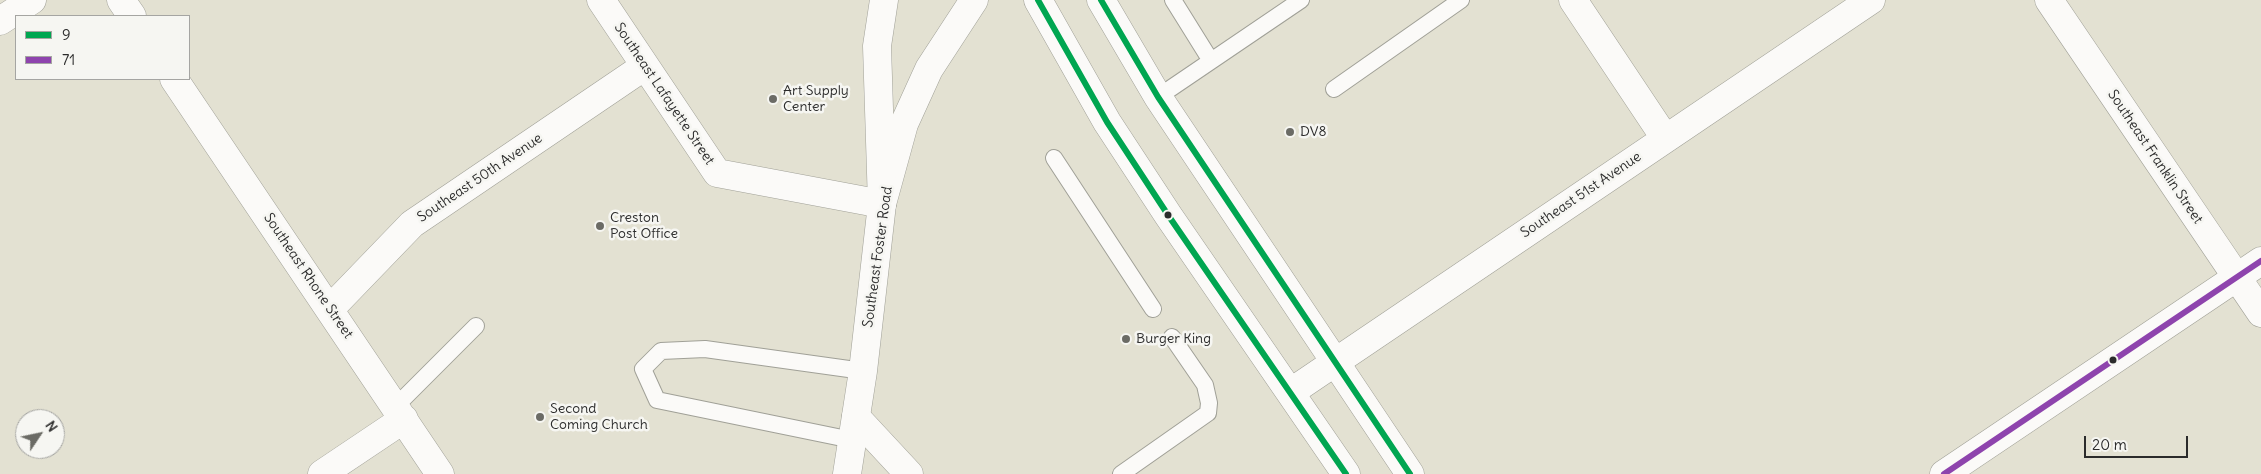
<!DOCTYPE html>
<style>
body{margin:0}
#map{position:relative;width:2261px;height:474px;overflow:hidden;background:#e3e1d2;font-family:Delius,sans-serif}
canvas{display:block}
.legend{position:absolute;left:15px;top:15px;width:175px;height:65px;box-sizing:border-box;background:#f6f6f2;border:1px solid #a5a5a2;margin:0;padding:6px 9px;list-style:none;font-size:15px;color:#2b2b2b}
.legend li{display:flex;align-items:center;gap:10px;height:25px}
.legend b{width:25px;border:1px solid #a5a5a2}
.north{position:absolute;left:15px;top:409px;width:50px;height:50px;box-sizing:border-box;background:#f6f6f2;border:1px solid #a5a5a2;border-radius:50%;rotate:56deg;font-size:14px;font-weight:700;line-height:20px;text-align:center;color:#2b2b2b}
.north::after{content:'';display:block;margin:auto;width:18px;height:22px;background:#6b6b65;clip-path:polygon(50% 0,100% 100%,50% 72%,0 100%)}
.scale{position:absolute;left:2084px;top:436px;width:104px;height:22px;box-sizing:border-box;border:2px solid #2b2b2b;border-top:0;padding-left:6px;font-size:15px;line-height:18px;white-space:nowrap;color:#2b2b2b;-webkit-text-stroke:4px #f6f6f2;paint-order:stroke}
</style>
<div id="map">
<canvas width="2261" height="474"></canvas>
<ul class="legend">
<li><b style="height:6px;background:#00a651"></b>9</li>
<li><b style="height:6px;background:#8e44ad"></b>71</li>
</ul>
<div class="north">N</div>
<div class="scale">20 m</div>
</div>
<script>
const ctx = document.querySelector('canvas').getContext('2d');
ctx.lineJoin = 'round';
const shape = rows => new Path2D(rows.map(r => 'M' + r).join(''));
function strokePath(path, color, width, dash) { ctx.strokeStyle = color; ctx.lineWidth = width; ctx.lineCap = dash ? 'butt' : 'round'; ctx.setLineDash(dash || []); ctx.stroke(path); }
function drawText(font, color, halo, rows, align = 'center') {
  ctx.font = font + ' Delius,sans-serif'; ctx.lineWidth = 5; ctx.setLineDash([]); ctx.textBaseline = 'middle'; ctx.strokeStyle = halo; ctx.fillStyle = color; for (const [text, x, y, turn = 0] of rows) {
    ctx.save(); ctx.translate(x, y); ctx.rotate((+turn || 0) * Math.PI / 180); ctx.textAlign = isNaN(turn) ? turn : align; if (halo) ctx.strokeText(text, 0, 0); ctx.fillText(text, 0, 0); ctx.restore();
  }
}
const service = shape([
 [1173,0,1211,61],
 [1334,89,1461,0],
 [1158,97,1301,0],
 [1054,158,1153,309],
 [395,407,476,326],
 [852,440,657,400,643,369,661,351,705,349,863,371],
 [1121,474,1208,413,1209,403,1205,385,1172,337]
]);
const minor = shape([
 [121,0,132,16],
 [601,0,717,173,882,204],
 [1573,0,1665,138],
 [2049,0,2261,313],
 [0,21,32,0],
 [174,79,440,474],
 [330,309,412,224,645,66],
 [1291,392,1871,0],
 [856,417,909,474],
 [322,474,404,419]
]);
const tertiary = shape([
 [1944,474,2261,261]
]);
const secondary = shape([
 [847,474,863,371,882,204,904,124,929,69,974,0]
]);
const primary = shape([
 [1038,0,1107,122,1168,215,1346,474],
 [1101,0,1158,97,1410,474],
 [882,204,877,46,884,0]
]);
strokePath(service, '#a0a097', 18);
strokePath(minor, '#a0a097', 29);
strokePath(tertiary, '#a0a097', 29);
strokePath(secondary, '#a0a097', 29);
strokePath(primary, '#a0a097', 29);
strokePath(service, '#fbfaf8', 16);
strokePath(minor, '#fbfaf8', 28);
strokePath(tertiary, '#fbfaf8', 28);
strokePath(secondary, '#fbfaf8', 28);
strokePath(primary, '#fbfaf8', 28);
strokePath(shape([
 [1038,0,1107,122,1168,215,1346,474],
 [1101,0,1158,97,1410,474]
]), '#00a651', 6);
strokePath(shape([
 [1944,474,2261,261]
]), '#8e44ad', 6);
for (const [x, y, r, color] of [
 [773,99,5,"#6b6b65"],
 [1290,132,5,"#6b6b65"],
 [1168,215,4.5,"#2b2b2b"],
 [600,226,5,"#6b6b65"],
 [1126,339,5,"#6b6b65"],
 [2113,360,4.5,"#2b2b2b"],
 [540,417,5,"#6b6b65"]
]) { const dot = new Path2D(); dot.arc(x, y, r, 0, 2 * Math.PI); ctx.fillStyle = color; ctx.fill(dot); strokePath(dot, '#f6f6f2', 2); }
drawText('14px', '#2b2b2b', '#f6f6f2', [
 ["Art Supply",783,91],
 ["Center",783,107],
 ["DV8",1300,132],
 ["Creston",610,218],
 ["Post Office",610,234],
 ["Burger King",1136,339],
 ["Second",550,409],
 ["Coming Church",550,425]
], 'left');
drawText('14px', '#2b2b2b', '#f6f6f2', [
 ["Southeast Lafayette Street",664,94,56],
 ["Southeast Franklin Street",2155,157,56],
 ["Southeast 50th Avenue",480,178,-34],
 ["Southeast 51st Avenue",1581,195,-34],
 ["Southeast Foster Road",878,257,-82],
 ["Southeast Rhone Street",308,276,56]
]);
</script>
